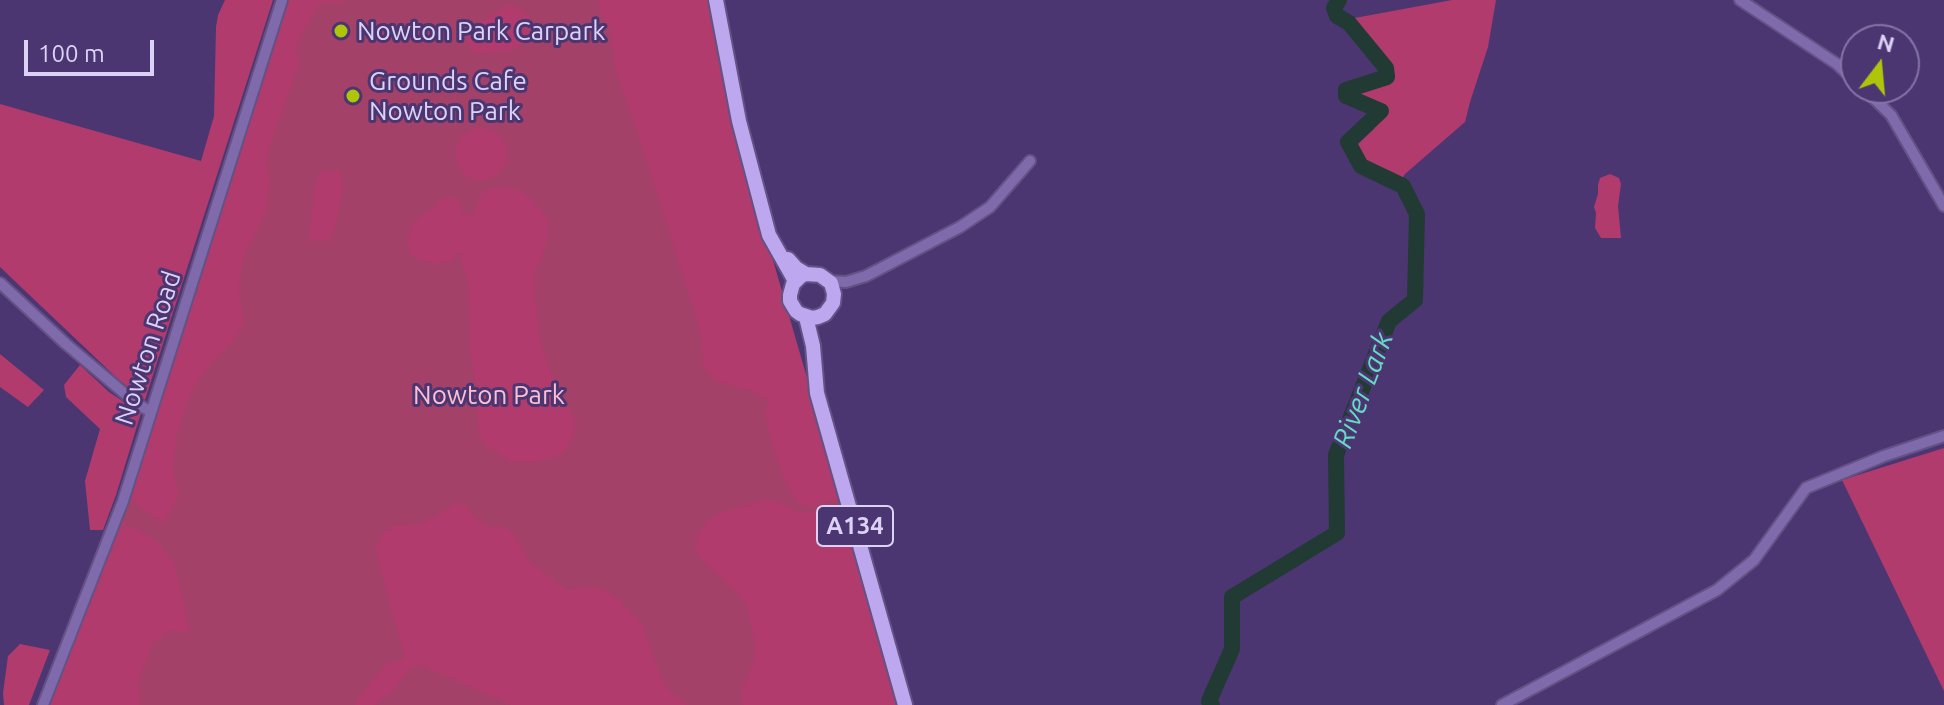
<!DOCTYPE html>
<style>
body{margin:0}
#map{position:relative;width:1944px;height:705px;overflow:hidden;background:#4b3672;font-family:Ubuntu,sans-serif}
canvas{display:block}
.north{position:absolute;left:1840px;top:24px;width:80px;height:80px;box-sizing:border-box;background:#4b3672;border:2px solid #8574a7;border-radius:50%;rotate:16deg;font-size:22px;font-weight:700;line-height:32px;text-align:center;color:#dcd2f6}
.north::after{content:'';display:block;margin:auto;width:28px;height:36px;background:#aec509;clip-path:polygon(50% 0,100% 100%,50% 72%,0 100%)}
.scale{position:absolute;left:24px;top:40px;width:130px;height:36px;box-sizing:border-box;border:4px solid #dcd2f6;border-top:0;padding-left:10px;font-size:24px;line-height:28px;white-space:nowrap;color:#dcd2f6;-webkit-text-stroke:6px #4b3672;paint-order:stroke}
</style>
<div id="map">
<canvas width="1944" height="705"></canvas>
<div class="north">N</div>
<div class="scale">100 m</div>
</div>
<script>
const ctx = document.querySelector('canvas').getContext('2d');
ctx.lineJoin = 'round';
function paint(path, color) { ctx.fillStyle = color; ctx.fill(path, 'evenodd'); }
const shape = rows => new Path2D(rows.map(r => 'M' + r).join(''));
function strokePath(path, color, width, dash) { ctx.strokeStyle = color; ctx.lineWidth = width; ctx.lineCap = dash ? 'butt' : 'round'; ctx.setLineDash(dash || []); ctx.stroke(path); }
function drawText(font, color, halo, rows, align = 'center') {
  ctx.font = font + ' Ubuntu,sans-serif'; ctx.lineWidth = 6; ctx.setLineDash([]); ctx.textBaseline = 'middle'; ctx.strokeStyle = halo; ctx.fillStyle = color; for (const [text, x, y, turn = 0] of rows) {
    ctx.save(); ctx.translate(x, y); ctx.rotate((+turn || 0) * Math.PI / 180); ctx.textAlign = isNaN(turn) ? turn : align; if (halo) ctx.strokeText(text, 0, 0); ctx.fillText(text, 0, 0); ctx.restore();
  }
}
paint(shape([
 [289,0,710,0,715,33,725,79,763,226,902,705,48,705,130,500]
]), '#a34168');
paint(shape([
 [225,0,273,0,145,400,120,381,0,267,0,104,201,161,214,116,216,27,218,15],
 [289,0,344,0,341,3,326,3,317,7,297,44,296,55,300,63,268,150,267,163,270,182,266,213,245,253,241,272,239,288,244,324,236,337,206,369,197,382,186,405,177,434,173,471,179,494,170,513,163,523,130,500],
 [599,0,710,0,715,33,725,79,763,226,841,499,811,507,799,504,793,497,782,474,771,440,764,409,768,405,768,400,751,391,716,381,703,367,702,342,694,311,639,137,615,70,611,31,607,27,601,15,598,7],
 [1452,0,1496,0,1488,47,1470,102,1465,122,1405,174,1399,183,1381,175,1355,154,1356,146,1374,129,1380,118,1376,107,1360,101,1354,91,1360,88,1386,83,1391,78,1392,70,1367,39,1351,30,1344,20],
 [512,5,524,12,529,19,530,34,525,43,510,51,477,54,472,51,467,41,474,26,506,6],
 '455 154a26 26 0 1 1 52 0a26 26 0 1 1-52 0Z',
 [340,171,343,188,335,230,327,241,314,241,309,236,314,188,321,172],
 [1610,174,1619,178,1621,184,1618,206,1621,238,1601,238,1595,228,1596,213,1594,207,1598,194,1598,185,1600,178],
 [507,186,518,190,531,200,548,219,548,235,544,251,535,272,534,288,540,340,555,383,566,405,572,412,576,421,574,434,567,448,560,455,536,462,512,462,490,448,479,437,475,380,470,352,469,297,466,272,460,258,461,253,456,253,454,261,432,264,411,256,407,247,410,231,414,221,433,209,442,199,452,197,458,199,462,212,473,216,480,195,489,189],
 [0,354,44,390,28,407,0,387],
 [80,365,109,392,141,413,116,495,103,530,90,530,85,481,100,429,66,397,64,385],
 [1944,448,1944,691,1842,480],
 [764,500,778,502,800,512,845,510,902,705,743,705,741,694,755,657,755,644,746,605,735,590,703,561,696,551,697,536,708,521,718,514],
 [455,504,464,505,477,519,489,527,502,526,514,534,530,562,567,590,591,587,603,589,618,599,642,623,660,674,668,690,688,705,511,705,421,665,411,668,390,693,375,705,355,705,357,700,385,665,405,659,376,551,376,545,385,531,396,525,423,524],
 [123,520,126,522,125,527,134,527,157,542,175,564,190,633,170,631,162,635,153,643,139,679,140,705,48,705],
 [20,644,50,650,29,705,4,705,3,693,8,656]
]), '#b13b6d');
strokePath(shape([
 [1212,705,1209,701,1232,649,1232,597,1337,533,1336,455,1389,321,1415,300,1417,214,1403,186,1361,166,1348,142,1381,111,1346,96,1346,90,1387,77,1386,68,1349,23,1337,16,1334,8,1339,0]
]), '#223a34', 16);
const minor = shape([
 [1740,0,1837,64,1856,82],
 [1863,88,1891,115,1944,206],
 [829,281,846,282,866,276,960,227,990,207,1030,161],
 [0,283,66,344,136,403,151,412],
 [43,705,123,501,282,0],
 [1502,705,1717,590,1754,560,1806,488,1884,456,1944,436]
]);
const highway = shape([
 [716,0,739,121,769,235,795,281],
 [788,259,796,268,806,274,820,275,831,283,834,294,833,303,825,314,818,317,812,318,800,314,796,311,790,301,790,295,793,284,801,276,806,274],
 [806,317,813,346,817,393,905,705]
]);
strokePath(minor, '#655285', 14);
strokePath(highway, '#655285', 18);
strokePath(minor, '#7f6aab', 10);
strokePath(highway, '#bda7ef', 14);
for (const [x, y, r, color] of [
 [341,31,8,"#aec509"],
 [353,96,8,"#aec509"]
]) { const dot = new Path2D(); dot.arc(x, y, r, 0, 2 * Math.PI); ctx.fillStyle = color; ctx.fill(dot); strokePath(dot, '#4b3672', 3); }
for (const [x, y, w] of [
 [855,526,76]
]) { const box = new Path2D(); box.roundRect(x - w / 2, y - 20, w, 40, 6); ctx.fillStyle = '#4b3672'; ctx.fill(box); strokePath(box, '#dcd2f6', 2); }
drawText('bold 24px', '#dcd2f6', null, [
 ["A134",855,526]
]);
drawText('26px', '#dcd2f6', '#4b3672', [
 ["Nowton Park Carpark",357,31],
 ["Grounds Cafe",369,81],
 ["Nowton Park",369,111]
], 'left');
drawText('26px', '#dcd2f6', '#4b3672', [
 ["Nowton Road",148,348,-72]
]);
drawText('26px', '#fcbed2', '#4b3672', [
 ["Nowton Park",489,395]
]);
drawText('italic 28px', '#64dbc3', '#4b3672', [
 ["River Lark",1363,390,-69]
]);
</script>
